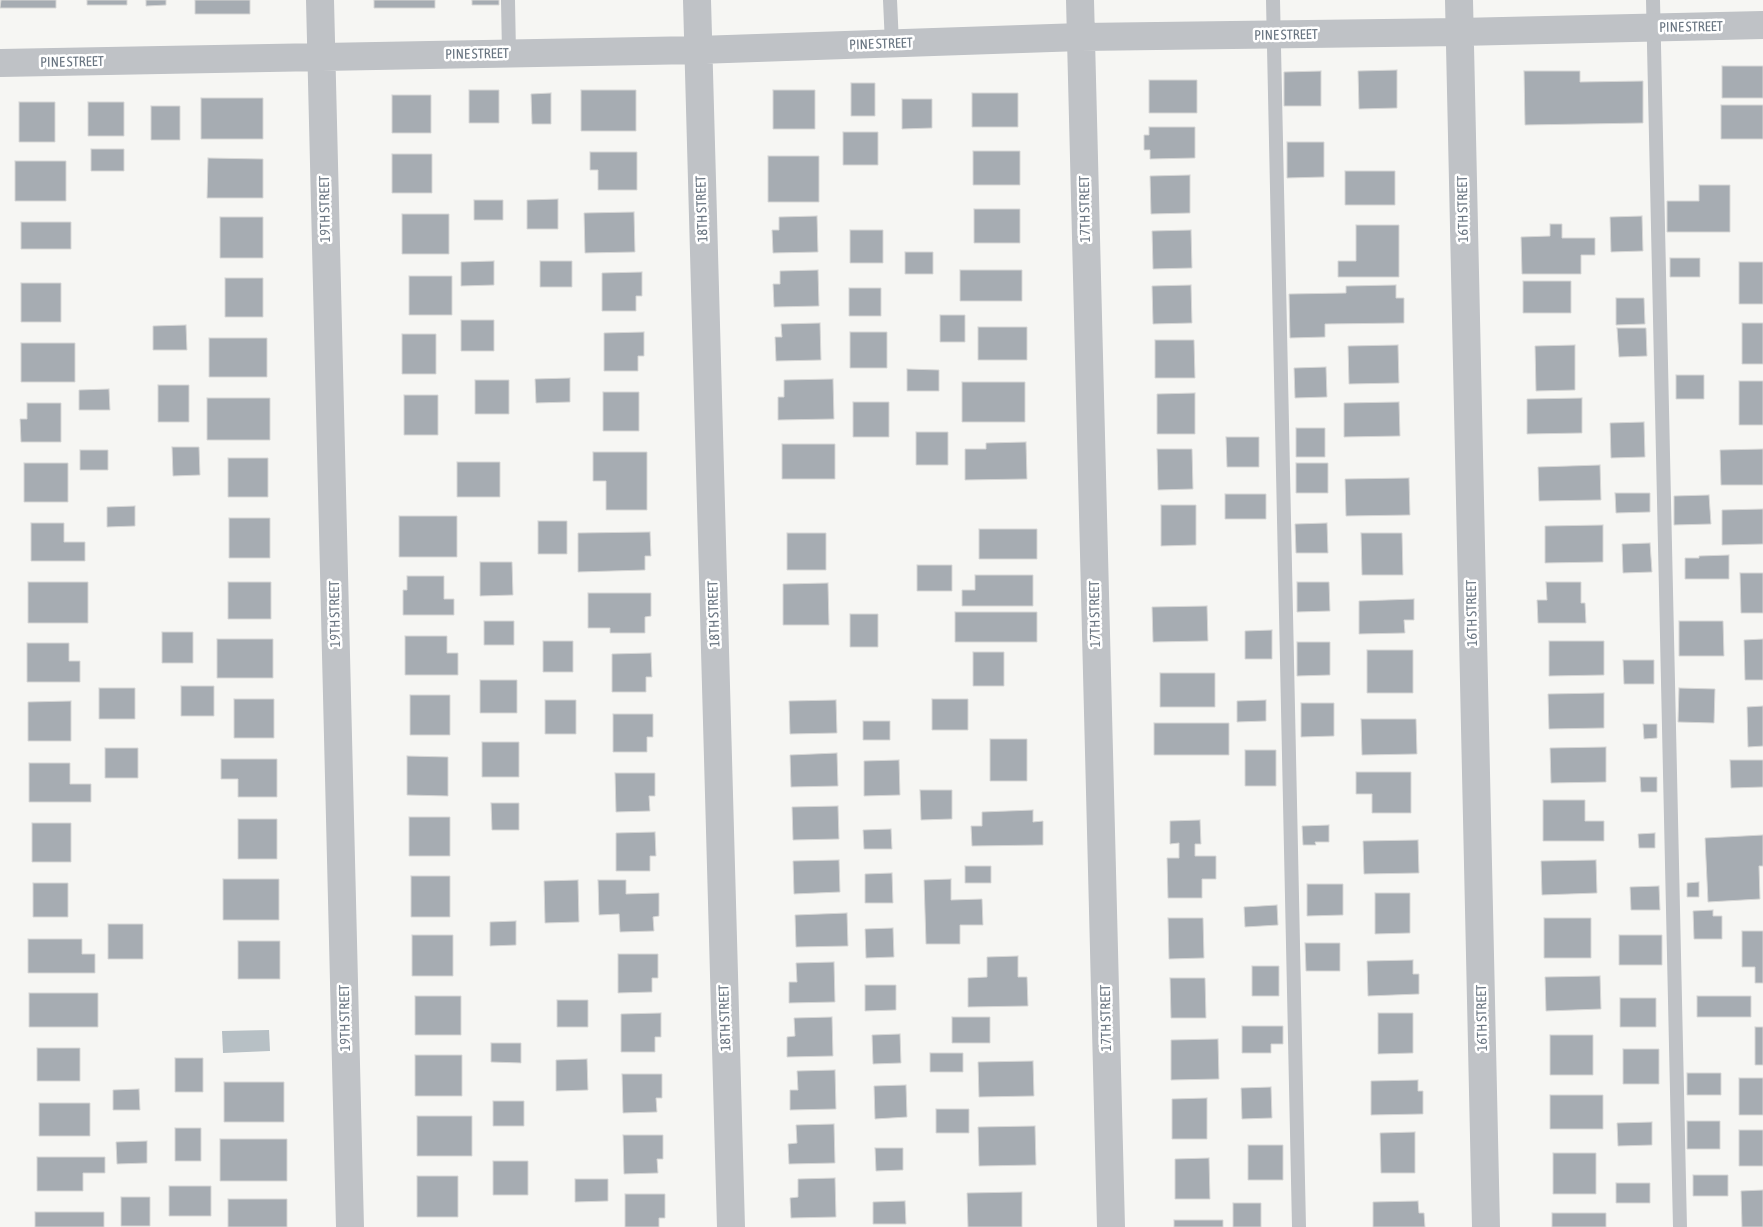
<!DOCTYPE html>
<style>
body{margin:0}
canvas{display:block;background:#f6f6f3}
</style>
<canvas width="1763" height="1227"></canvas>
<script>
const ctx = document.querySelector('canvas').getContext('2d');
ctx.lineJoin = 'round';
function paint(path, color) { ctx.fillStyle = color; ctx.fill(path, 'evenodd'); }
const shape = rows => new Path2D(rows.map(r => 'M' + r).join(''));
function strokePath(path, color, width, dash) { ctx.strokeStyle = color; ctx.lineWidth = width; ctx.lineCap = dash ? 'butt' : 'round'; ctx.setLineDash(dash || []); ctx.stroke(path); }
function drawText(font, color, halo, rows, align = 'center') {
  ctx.font = font + ' "Asap Condensed",sans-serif'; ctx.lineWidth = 5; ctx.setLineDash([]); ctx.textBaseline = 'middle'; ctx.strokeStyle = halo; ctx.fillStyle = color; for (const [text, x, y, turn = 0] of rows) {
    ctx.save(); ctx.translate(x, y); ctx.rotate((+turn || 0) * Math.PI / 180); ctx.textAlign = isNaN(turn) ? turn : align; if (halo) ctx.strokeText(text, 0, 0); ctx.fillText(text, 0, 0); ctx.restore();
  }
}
paint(shape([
 [269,1030,270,1051,223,1053,222,1031]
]), '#b7c0c5');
const building = shape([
 [1,0,56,0,56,8,0,8,1,0],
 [87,0,127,0,127,5,87,5,87,0],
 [146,0,166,0,166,5,146,6,146,0],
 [195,0,250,0,250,14,195,14,195,0],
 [374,0,435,0,435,8,374,8,374,0],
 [472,0,499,0,499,5,472,5,472,0],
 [1722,66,1763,66,1763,98,1722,98,1722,66],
 [1397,70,1397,108,1359,109,1358,71,1397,70],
 [1321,71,1321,106,1284,106,1284,72,1321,71],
 [1524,71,1580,71,1580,82,1643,81,1643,123,1525,125,1524,71],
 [1149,80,1197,80,1197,113,1149,113,1149,80],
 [851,83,875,83,875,116,851,116,851,83],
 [469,90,499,90,499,123,469,123,469,90],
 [581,90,636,90,636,131,581,131,581,90],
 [773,90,815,90,815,129,773,129,773,90],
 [551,93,551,124,532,124,531,94,551,93],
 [972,93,1018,93,1018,127,972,127,972,93],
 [392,95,431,95,431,133,392,133,392,95],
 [201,98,263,98,263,139,201,139,201,98],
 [902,99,932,99,932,128,902,129,902,99],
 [19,102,55,102,55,142,19,142,19,102],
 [88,102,124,102,124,136,88,136,88,102],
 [1721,105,1763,105,1763,139,1721,139,1721,105],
 [151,106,180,106,180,140,151,140,151,106],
 [1149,127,1195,127,1195,158,1150,159,1150,150,1144,150,1144,135,1149,135,1149,127],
 [843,132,878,132,878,165,843,165,843,132],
 [1287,142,1324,142,1324,177,1287,178,1287,142],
 [91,149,124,149,124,171,91,171,91,149],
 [973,151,1020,151,1020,185,973,185,973,151],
 [590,152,637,152,637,190,598,190,598,170,590,170,590,152],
 [392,154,432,154,432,193,392,193,392,154],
 [768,156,819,156,819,202,768,202,768,156],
 [208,158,263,159,263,198,207,198,208,158],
 [15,161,66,161,66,201,15,201,15,161],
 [1345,171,1395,171,1395,205,1345,205,1345,171],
 [1190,175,1190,213,1151,214,1150,176,1190,175],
 [1699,185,1730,185,1730,232,1667,232,1667,201,1699,201,1699,185],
 [558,199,558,229,527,229,527,200,558,199],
 [474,200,503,200,503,220,474,220,474,200],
 [974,209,1020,209,1020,243,974,243,974,209],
 [634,212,635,252,585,253,584,213,634,212],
 [402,214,449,214,449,254,402,254,402,214],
 [817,216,818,252,773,253,772,230,779,230,779,217,817,216],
 [1642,216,1643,251,1611,252,1610,217,1642,216],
 [220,217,263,217,263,258,220,258,220,217],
 [21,222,71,222,71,249,21,249,21,222],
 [1550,224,1562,224,1562,238,1595,238,1595,255,1581,255,1581,274,1522,274,1521,237,1550,236,1550,224],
 [1356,225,1399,225,1399,277,1338,277,1338,261,1356,261,1356,225],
 [850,230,883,230,883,263,850,263,850,230],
 [1191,230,1192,268,1153,269,1152,231,1191,230],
 [905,252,933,252,933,274,905,274,905,252],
 [1670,258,1700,258,1700,277,1670,277,1670,258],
 [494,261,494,285,461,286,461,262,494,261],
 [540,261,572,261,572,287,540,287,540,261],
 [1739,262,1763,262,1763,304,1739,304,1739,262],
 [818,270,819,306,774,307,773,284,780,284,780,271,818,270],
 [960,270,1022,270,1022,301,960,301,960,270],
 [642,272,642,296,636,296,636,311,602,311,602,273,642,272],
 [409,276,452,276,452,315,409,315,409,276],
 [225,278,263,278,263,317,225,317,225,278],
 [1523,281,1571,281,1571,313,1523,313,1523,281],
 [21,283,61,283,61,322,21,322,21,283],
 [1191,285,1192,323,1153,324,1152,286,1191,285],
 [1396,285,1396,298,1404,298,1404,323,1325,324,1325,337,1290,338,1289,294,1346,293,1346,286,1396,285],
 [849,288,881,288,881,316,849,316,849,288],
 [1616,298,1644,298,1645,324,1616,325,1616,298],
 [940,315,965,315,965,342,940,342,940,315],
 [461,320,494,320,494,351,461,351,461,320],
 [820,323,821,360,776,361,775,337,782,337,781,324,820,323],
 [1742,323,1763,323,1763,364,1742,364,1742,323],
 [186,325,187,350,153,350,153,326,186,325],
 [978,327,1027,327,1027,360,978,360,978,327],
 [1617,328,1646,328,1647,356,1619,357,1617,328],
 [644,332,644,356,638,356,638,371,604,371,604,333,644,332],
 [850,332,887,332,887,368,850,368,850,332],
 [402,334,436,334,436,374,402,374,402,334],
 [209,338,267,338,267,377,209,377,209,338],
 [1155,340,1194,340,1195,378,1155,378,1155,340],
 [21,343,75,343,75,382,21,382,21,343],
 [1398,345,1399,383,1349,384,1348,346,1398,345],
 [1575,345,1575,390,1536,391,1535,346,1575,345],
 [1326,367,1327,397,1295,398,1294,368,1326,367],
 [907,369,939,370,939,391,907,391,907,369],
 [1676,375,1704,375,1704,399,1676,399,1676,375],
 [570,378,570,402,536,403,535,379,570,378],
 [833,379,834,419,778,420,778,397,784,397,784,380,833,379],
 [475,380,509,380,509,414,475,414,475,380],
 [1739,381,1763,381,1763,425,1739,425,1739,381],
 [962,382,1025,382,1025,422,962,422,962,382],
 [158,385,189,385,189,422,158,422,158,385],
 [109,389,110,410,79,410,79,390,109,389],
 [603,392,639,392,639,431,603,431,603,392],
 [1195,393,1195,434,1157,434,1157,394,1195,393],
 [404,395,438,395,438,435,404,435,404,395],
 [207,398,270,398,270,440,207,440,207,398],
 [1582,398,1582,433,1527,434,1527,399,1582,398],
 [853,402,889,402,889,437,853,437,853,402],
 [1399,402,1400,436,1344,437,1344,403,1399,402],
 [27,403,61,403,61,442,21,442,20,419,27,419,27,403],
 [1644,422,1645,457,1611,458,1610,423,1644,422],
 [1296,428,1325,428,1325,457,1296,457,1296,428],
 [916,432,948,432,948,465,916,465,916,432],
 [1226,437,1259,437,1259,467,1227,467,1226,437],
 [1026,442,1027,479,965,480,965,449,986,449,986,443,1026,442],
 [782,444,835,444,835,479,782,479,782,444],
 [172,447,199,447,200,475,173,476,172,447],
 [1157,449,1192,449,1193,489,1158,490,1157,449],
 [1763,449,1763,485,1721,485,1720,450,1763,449],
 [80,450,108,450,108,470,80,470,80,450],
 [593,452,647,452,647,510,606,510,606,481,593,481,593,452],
 [228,458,268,458,268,497,228,497,228,458],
 [457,462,500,462,500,497,457,497,457,462],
 [24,463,68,463,68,502,24,502,24,463],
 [1296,463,1328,463,1328,493,1296,493,1296,463],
 [1600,465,1601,500,1539,501,1538,467,1600,465],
 [1409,478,1410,515,1346,516,1345,479,1409,478],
 [1615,493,1650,493,1650,512,1616,513,1615,493],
 [1225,494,1266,494,1266,519,1225,519,1225,494],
 [1709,495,1711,524,1674,525,1674,496,1709,495],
 [1161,505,1196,505,1196,545,1161,546,1161,505],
 [135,506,135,526,107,527,107,507,135,506],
 [1763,509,1763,544,1722,545,1722,510,1763,509],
 [399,516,457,516,457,557,399,557,399,516],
 [229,518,270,518,270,558,229,558,229,518],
 [538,521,567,521,567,554,538,554,538,521],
 [31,523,64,523,64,542,85,542,85,561,31,561,31,523],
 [1327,523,1328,553,1296,553,1295,524,1327,523],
 [1603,525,1603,562,1545,563,1545,526,1603,525],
 [979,529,1037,529,1037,559,979,559,979,529],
 [650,532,651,556,645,556,645,570,578,572,578,533,650,532],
 [787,533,826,533,826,570,787,570,787,533],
 [1361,533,1402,533,1403,575,1362,575,1361,533],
 [1650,543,1652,572,1623,573,1622,544,1650,543],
 [1729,555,1729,579,1685,579,1685,558,1699,558,1699,556,1729,555],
 [480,562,512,562,513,595,480,596,480,562],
 [917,565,952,565,952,591,917,591,917,565],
 [1740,573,1763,573,1763,613,1741,613,1740,573],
 [975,575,1033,575,1033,606,962,606,962,590,975,590,975,575],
 [407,576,444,576,444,599,454,599,454,615,403,615,403,590,407,590,407,576],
 [28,582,88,582,88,623,28,623,28,582],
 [228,582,271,582,271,619,228,619,228,582],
 [1297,582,1329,582,1330,611,1297,612,1297,582],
 [1546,582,1581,582,1581,603,1585,603,1586,623,1538,623,1537,600,1547,600,1546,582],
 [828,583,829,625,783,625,783,584,828,583],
 [588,593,651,593,651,616,645,617,645,633,610,633,610,628,588,628,588,593],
 [1414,599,1414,620,1404,620,1405,633,1359,634,1359,601,1414,599],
 [1207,606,1208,641,1153,642,1152,607,1207,606],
 [955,612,1037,612,1037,642,955,642,955,612],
 [850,614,878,614,878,647,850,647,850,614],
 [484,621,514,621,514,645,484,645,484,621],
 [1679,621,1723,621,1724,656,1679,656,1679,621],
 [1272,630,1272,659,1245,659,1245,631,1272,630],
 [162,632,193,632,193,663,162,663,162,632],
 [405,636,447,636,447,653,458,653,458,675,405,675,405,636],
 [217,639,273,639,273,678,217,678,217,639],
 [1763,639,1763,680,1745,680,1744,640,1763,639],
 [543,641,573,641,573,672,543,672,543,641],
 [1549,641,1604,641,1604,675,1549,676,1549,641],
 [1297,642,1330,642,1330,675,1297,676,1297,642],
 [27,643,69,643,69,661,80,661,80,682,27,682,27,643],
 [1367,650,1413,650,1413,693,1367,693,1367,650],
 [973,652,1004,652,1004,686,973,686,973,652],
 [651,653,652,677,646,677,646,692,612,692,612,654,651,653],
 [1623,660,1654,660,1654,684,1624,684,1623,660],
 [1160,673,1215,673,1215,707,1160,707,1160,673],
 [480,680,517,680,517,713,480,713,480,680],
 [181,686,214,686,214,716,181,716,181,686],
 [99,688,135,688,135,719,99,719,99,688],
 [1679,688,1715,689,1714,723,1678,722,1679,688],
 [1604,693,1604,728,1549,729,1548,694,1604,693],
 [410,695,450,695,450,735,410,735,410,695],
 [234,699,274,699,274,738,234,738,234,699],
 [932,699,968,699,968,730,932,730,932,699],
 [545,700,576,700,576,734,545,734,545,700],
 [836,700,837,733,790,734,789,701,836,700],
 [1266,700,1266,721,1237,722,1237,701,1266,700],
 [71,701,71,741,28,741,28,702,71,701],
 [1301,703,1334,703,1334,736,1301,737,1301,703],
 [1763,706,1763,746,1748,747,1747,707,1763,706],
 [613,714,653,714,653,737,647,737,647,752,613,752,613,714],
 [1361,719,1416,719,1417,754,1362,755,1361,719],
 [863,721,890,721,890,740,863,740,863,721],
 [1154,723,1229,723,1229,755,1154,755,1154,723],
 [1643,724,1657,724,1657,738,1644,739,1643,724],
 [990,739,1027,739,1027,781,990,781,990,739],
 [482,742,519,742,519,777,482,777,482,742],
 [1606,747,1606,782,1551,783,1550,748,1606,747],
 [105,748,138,748,138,778,105,778,105,748],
 [1245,750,1276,750,1276,786,1245,786,1245,750],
 [837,753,838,786,791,787,790,755,837,753],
 [407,756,448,757,448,796,407,795,407,756],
 [221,759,277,759,277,797,238,797,238,779,221,779,221,759],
 [899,760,900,795,864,796,864,761,899,760],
 [1730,760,1763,760,1763,787,1731,788,1730,760],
 [29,763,70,763,70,784,91,784,91,802,29,802,29,763],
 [1356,772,1411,772,1411,813,1372,813,1372,794,1356,794,1356,772],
 [615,773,655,773,655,796,649,796,650,811,616,812,615,773],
 [1640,777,1657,777,1657,792,1641,792,1640,777],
 [920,790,952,790,952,819,921,820,920,790],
 [1543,800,1585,800,1585,821,1604,821,1604,841,1543,841,1543,800],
 [491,803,519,803,519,830,492,830,491,803],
 [838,806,839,839,793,840,792,807,838,806],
 [1033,810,1033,822,1043,821,1043,845,972,846,971,826,982,826,982,812,1033,810],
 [409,817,450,817,450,856,409,856,409,817],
 [238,819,277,819,277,859,238,859,238,819],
 [1200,820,1201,844,1195,844,1195,856,1216,856,1216,879,1202,879,1202,898,1168,898,1167,858,1179,858,1179,843,1170,844,1170,821,1200,820],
 [32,823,71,823,71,862,32,862,32,823],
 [1329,825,1329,842,1315,842,1316,845,1303,845,1302,826,1329,825],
 [891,829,892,849,864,849,863,830,891,829],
 [655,832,656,856,650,856,650,871,616,871,616,833,655,832],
 [1655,833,1655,848,1639,848,1638,834,1655,833],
 [1763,835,1763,866,1759,866,1760,899,1708,902,1705,838,1763,835],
 [1418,840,1419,873,1364,874,1363,841,1418,840],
 [839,860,840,892,794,894,793,861,839,860],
 [1596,860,1597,893,1542,895,1541,861,1596,860],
 [965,866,991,866,991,883,965,883,965,866],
 [892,873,893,903,865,903,865,874,892,873],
 [411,876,450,876,450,917,411,917,411,876],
 [223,879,279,879,279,920,223,920,223,879],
 [951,879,951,900,982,899,983,925,960,925,960,944,926,944,924,880,951,879],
 [578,880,579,922,545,923,544,881,578,880],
 [598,880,626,880,626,894,659,893,659,916,653,917,654,931,620,932,619,914,599,915,598,880],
 [1699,882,1699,897,1687,897,1687,883,1699,882],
 [33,883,68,883,68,917,33,917,33,883],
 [1307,884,1343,884,1343,915,1307,916,1307,884],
 [1659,886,1660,910,1631,910,1630,887,1659,886],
 [1375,893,1410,893,1410,933,1375,934,1375,893],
 [1277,905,1278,925,1245,927,1244,907,1277,905],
 [1713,910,1713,916,1722,916,1722,939,1694,939,1693,911,1713,910],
 [847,913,848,946,796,947,795,915,847,913],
 [1168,918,1203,918,1204,958,1169,959,1168,918],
 [1544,918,1591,918,1591,958,1544,958,1544,918],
 [516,921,516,945,490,946,490,922,516,921],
 [108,924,143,924,143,959,108,959,108,924],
 [893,928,894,957,866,958,865,929,893,928],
 [1742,931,1763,931,1763,983,1755,983,1755,967,1742,967,1742,931],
 [412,935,453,935,453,976,412,976,412,935],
 [1619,935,1662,935,1662,965,1619,965,1619,935],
 [28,939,82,939,82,954,95,954,95,973,28,973,28,939],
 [238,941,280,941,280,979,238,979,238,941],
 [1305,943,1340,943,1340,971,1306,971,1305,943],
 [618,954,658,954,658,978,652,978,652,992,618,993,618,954],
 [1018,956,1018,977,1027,977,1028,1006,968,1007,968,978,987,977,987,957,1018,956],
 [1413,960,1413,974,1419,974,1419,994,1368,996,1367,961,1413,960],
 [834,962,835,1002,789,1003,789,982,797,982,796,963,834,962],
 [1252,966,1279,966,1279,996,1252,996,1252,966],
 [1600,976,1601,1009,1546,1011,1545,977,1600,976],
 [1170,978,1205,978,1206,1018,1171,1018,1170,978],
 [865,985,896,985,896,1010,865,1011,865,985],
 [29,993,98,993,98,1027,29,1027,29,993],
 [415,996,461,996,461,1035,415,1035,415,996],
 [1697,996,1751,996,1751,1017,1697,1017,1697,996],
 [1620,998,1656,998,1656,1027,1620,1027,1620,998],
 [557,1000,588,1000,588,1027,557,1027,557,1000],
 [661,1013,661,1037,655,1037,655,1052,621,1052,621,1014,661,1013],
 [1378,1013,1413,1013,1413,1053,1378,1054,1378,1013],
 [832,1017,833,1056,787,1057,787,1037,795,1036,794,1018,832,1017],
 [952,1017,990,1017,990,1043,952,1043,952,1017],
 [1242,1026,1283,1026,1283,1044,1271,1044,1271,1053,1242,1053,1242,1026],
 [1755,1027,1763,1027,1763,1065,1755,1065,1755,1027],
 [900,1034,901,1063,873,1064,872,1035,900,1034],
 [1550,1035,1593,1035,1593,1075,1550,1075,1550,1035],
 [1218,1039,1219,1079,1171,1080,1171,1040,1218,1039],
 [491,1043,521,1043,521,1063,491,1062,491,1043],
 [37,1048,80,1048,80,1081,37,1081,37,1048],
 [1623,1049,1659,1049,1659,1084,1623,1084,1623,1049],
 [930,1053,963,1053,963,1072,930,1072,930,1053],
 [415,1055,462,1055,462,1096,415,1096,415,1055],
 [175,1058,203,1058,203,1092,175,1092,175,1058],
 [587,1059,588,1090,556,1091,556,1060,587,1059],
 [1033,1061,1034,1096,979,1097,978,1062,1033,1061],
 [835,1070,836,1109,790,1110,790,1090,798,1090,797,1071,835,1070],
 [1687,1073,1721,1073,1721,1095,1687,1095,1687,1073],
 [622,1074,662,1074,662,1098,656,1098,657,1112,623,1113,622,1074],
 [1739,1078,1763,1078,1763,1115,1739,1115,1739,1078],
 [1418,1080,1418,1091,1423,1091,1423,1114,1371,1115,1371,1081,1418,1080],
 [224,1082,284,1082,284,1122,224,1122,224,1082],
 [906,1085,907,1117,875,1119,874,1086,906,1085],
 [1271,1087,1272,1118,1242,1119,1241,1088,1271,1087],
 [139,1089,140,1110,113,1110,113,1090,139,1089],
 [1550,1095,1603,1095,1603,1129,1550,1129,1550,1095],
 [1207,1098,1207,1139,1172,1139,1172,1099,1207,1098],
 [493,1101,524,1101,524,1126,493,1126,493,1101],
 [39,1103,90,1103,90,1136,39,1136,39,1103],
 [936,1109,969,1109,969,1133,936,1133,936,1109],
 [417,1116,472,1116,472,1156,417,1156,417,1116],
 [1687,1121,1720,1121,1720,1149,1687,1149,1687,1121],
 [1652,1122,1652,1145,1618,1146,1617,1123,1652,1122],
 [834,1124,835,1163,789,1164,788,1144,797,1143,796,1125,834,1124],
 [1035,1126,1036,1165,979,1166,978,1127,1035,1126],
 [175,1128,201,1128,201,1161,175,1161,175,1128],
 [1739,1130,1763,1130,1763,1166,1739,1166,1739,1130],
 [1415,1132,1415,1173,1381,1173,1380,1133,1415,1132],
 [623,1135,663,1135,663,1159,657,1159,658,1173,624,1174,623,1135],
 [220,1139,287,1139,287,1181,220,1181,220,1139],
 [147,1141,147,1163,117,1164,116,1142,147,1141],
 [1248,1145,1283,1145,1283,1180,1248,1180,1248,1145],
 [875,1148,903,1148,903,1170,876,1171,875,1148],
 [1553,1153,1596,1153,1596,1194,1553,1194,1553,1153],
 [37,1157,105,1157,105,1173,83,1173,83,1191,37,1191,37,1157],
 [1209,1158,1210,1199,1175,1199,1175,1159,1209,1158],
 [493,1161,528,1161,528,1195,493,1195,493,1161],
 [1693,1175,1728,1175,1728,1196,1693,1196,1693,1175],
 [417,1176,458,1176,458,1217,417,1217,417,1176],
 [835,1178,836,1217,791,1218,790,1198,798,1197,798,1179,835,1178],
 [575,1179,608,1179,608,1201,575,1202,575,1179],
 [1616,1183,1650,1183,1650,1203,1616,1203,1616,1183],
 [169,1186,211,1186,211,1216,169,1216,169,1186],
 [1763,1190,1763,1227,1742,1227,1741,1191,1763,1190],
 [1022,1192,1022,1227,968,1227,967,1193,1022,1192],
 [625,1194,665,1194,665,1218,659,1218,659,1227,625,1227,625,1194],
 [121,1197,150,1197,150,1226,121,1226,121,1197],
 [228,1199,287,1199,287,1227,228,1227,228,1199],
 [905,1201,906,1224,873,1224,873,1202,905,1201],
 [1418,1201,1419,1213,1424,1213,1425,1227,1373,1227,1373,1202,1418,1201],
 [1233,1203,1261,1203,1261,1227,1233,1227,1233,1203],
 [35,1212,104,1212,104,1227,35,1227,35,1212],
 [1552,1213,1606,1213,1606,1227,1552,1227,1552,1213],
 [1174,1220,1223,1220,1223,1227,1174,1227,1174,1220]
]);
paint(building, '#a6acb2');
strokePath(building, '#d7d7d6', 1);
strokePath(shape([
 [508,0,509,53],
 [890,0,892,44],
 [1273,0,1299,1227],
 [1653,0,1680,1227]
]), '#bfc2c6', 14);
strokePath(shape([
 [320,0,350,1227],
 [697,0,731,1227],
 [1080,0,1111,1227],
 [1459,0,1486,1227],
 [0,63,698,50,1081,37,1459,32,1763,25]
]), '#bfc2c6', 28);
drawText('14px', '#687480', '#fff', [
 ["PINE STREET",1691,27,-1],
 ["PINE STREET",1286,35,-1],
 ["PINE STREET",881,44,-2],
 ["PINE STREET",477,54,-1],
 ["PINE STREET",72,62,-1],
 ["19TH STREET",325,209,-91],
 ["18TH STREET",702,209,-92],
 ["17TH STREET",1085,209,-91],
 ["16TH STREET",1463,209,-91],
 ["16TH STREET",1472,613,-91],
 ["19TH STREET",335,614,-91],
 ["18TH STREET",714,614,-92],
 ["17TH STREET",1095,614,-91],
 ["19TH STREET",345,1018,-91],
 ["18TH STREET",725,1018,-92],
 ["17TH STREET",1106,1018,-91],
 ["16TH STREET",1482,1018,-91]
]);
</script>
